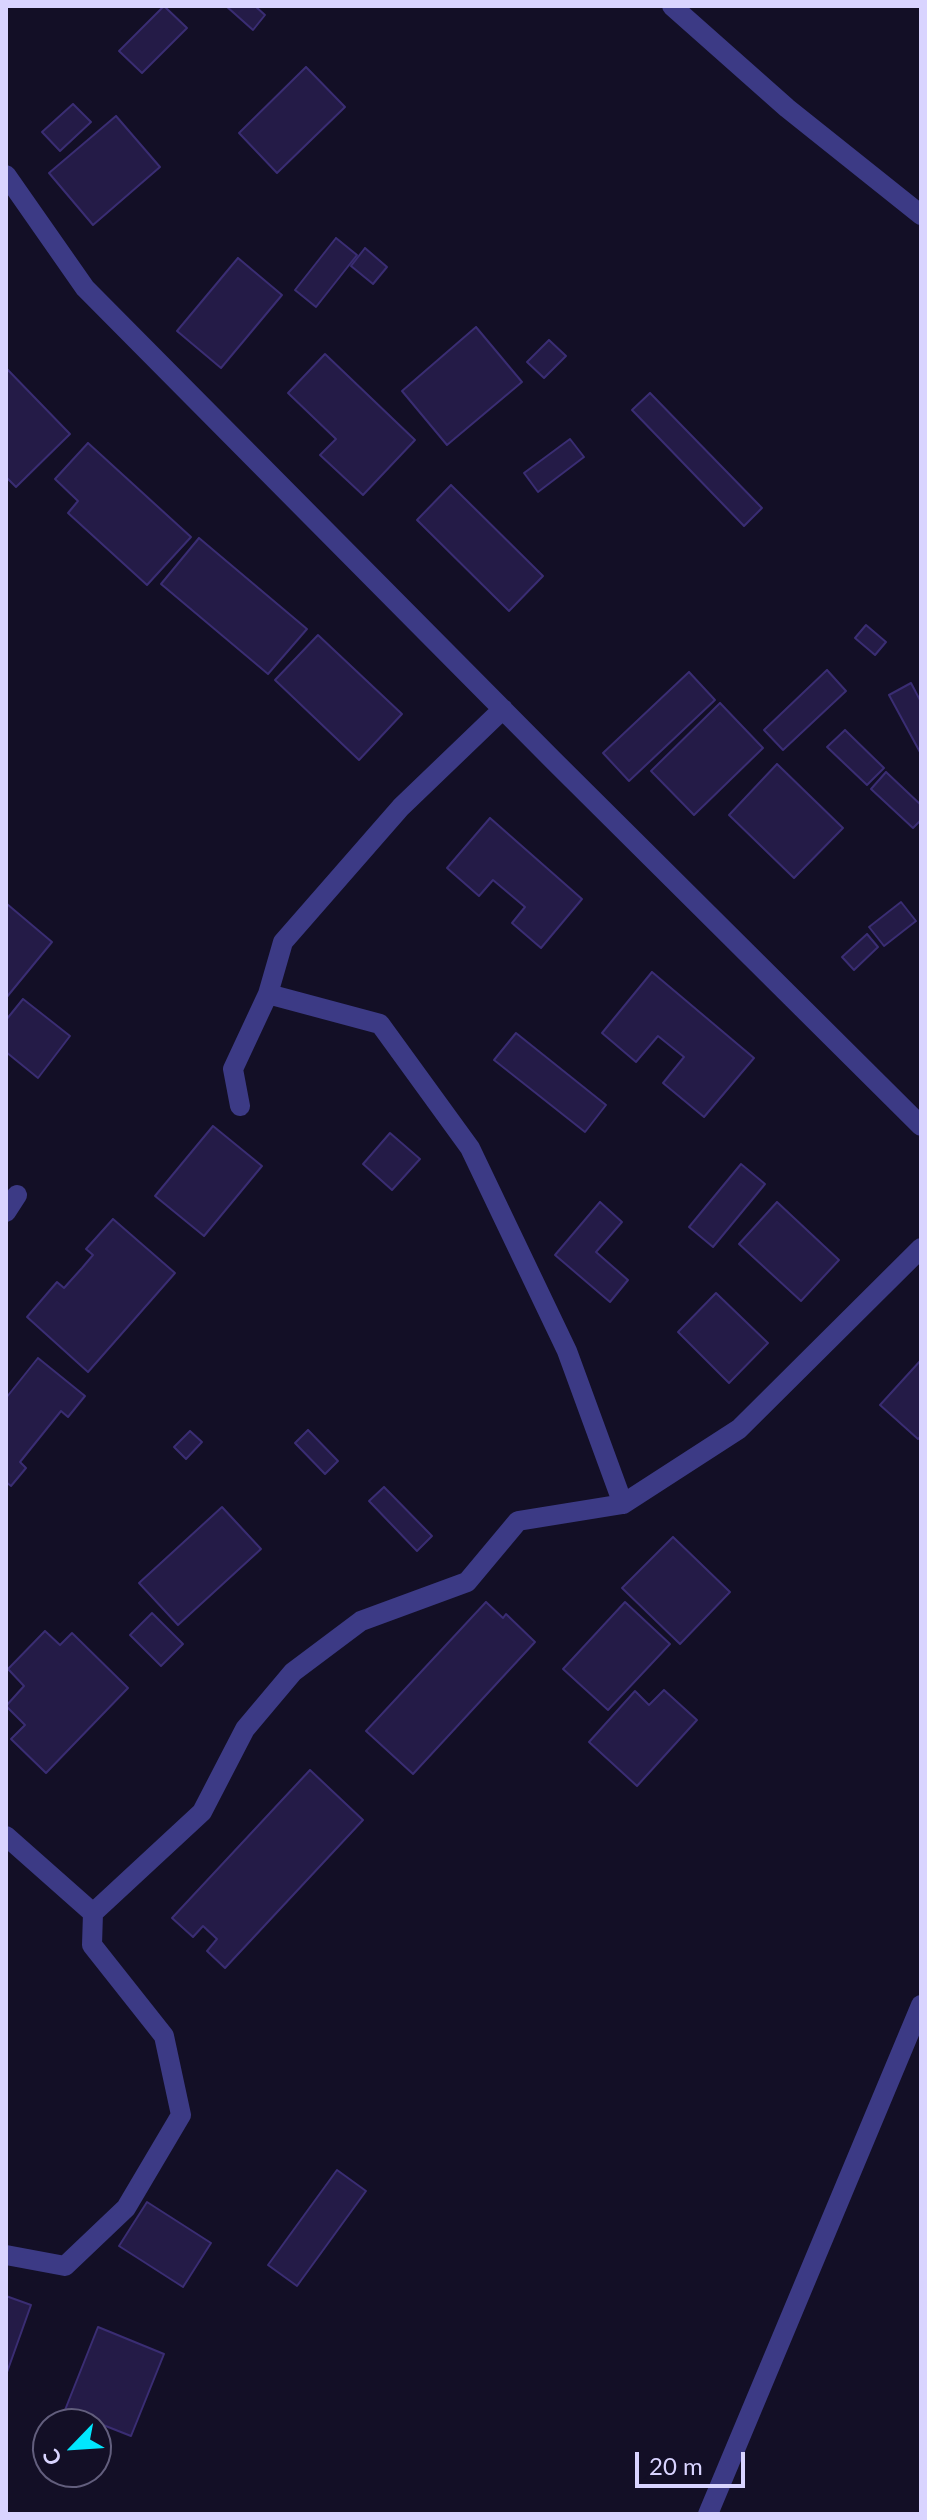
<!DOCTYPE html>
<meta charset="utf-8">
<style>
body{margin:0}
#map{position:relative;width:927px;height:2520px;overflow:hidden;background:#130f26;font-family:Lato,sans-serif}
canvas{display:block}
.frame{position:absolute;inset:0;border:8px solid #d9d4ff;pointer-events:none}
.north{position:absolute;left:32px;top:2408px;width:80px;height:80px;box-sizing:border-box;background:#130f26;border:2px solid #625e7d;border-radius:50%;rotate:245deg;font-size:22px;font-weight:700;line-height:32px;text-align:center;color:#d9d4ff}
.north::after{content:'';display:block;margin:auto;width:28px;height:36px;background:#01e7fe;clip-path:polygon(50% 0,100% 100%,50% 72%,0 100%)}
.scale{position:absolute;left:635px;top:2452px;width:110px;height:36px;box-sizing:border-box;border:4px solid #d9d4ff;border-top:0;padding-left:10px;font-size:24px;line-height:28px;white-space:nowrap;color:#d9d4ff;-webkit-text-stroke:6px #130f26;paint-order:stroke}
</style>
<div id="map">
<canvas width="927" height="2520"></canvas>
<div class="frame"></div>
<div class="north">С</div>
<div class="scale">20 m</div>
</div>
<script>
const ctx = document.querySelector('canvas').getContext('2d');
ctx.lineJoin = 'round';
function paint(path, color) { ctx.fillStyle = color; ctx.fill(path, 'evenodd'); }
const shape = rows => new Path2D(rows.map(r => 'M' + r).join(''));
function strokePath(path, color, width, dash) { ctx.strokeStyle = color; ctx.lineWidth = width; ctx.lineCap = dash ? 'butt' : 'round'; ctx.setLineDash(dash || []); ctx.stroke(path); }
const building = shape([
 [164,6,187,28,142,73,119,51,164,6],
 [226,6,255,6,265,15,253,30,226,6],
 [306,67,345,107,277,173,239,133,306,67],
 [73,104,91,122,60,151,42,132,73,104],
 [116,116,160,167,93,225,49,173,116,116],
 [336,238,357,255,316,307,295,290,336,238],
 [365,248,387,267,373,284,351,266,365,248],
 [238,258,282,295,221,368,177,331,238,258],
 [476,327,522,382,447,445,402,391,476,327],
 [549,340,566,356,544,378,527,362,549,340],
 [325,354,415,440,363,495,320,455,336,439,288,393,325,354],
 [6,368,70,434,16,487,6,477,6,368],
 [650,393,762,508,744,526,632,410,650,393],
 [570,439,584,457,538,492,524,473,570,439],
 [88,443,191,537,147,585,68,513,78,501,55,479,88,443],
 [451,485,543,576,509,611,417,520,451,485],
 [199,538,307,629,268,674,161,584,199,538],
 [866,625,886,642,875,655,855,638,866,625],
 [318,635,402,714,359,760,275,680,318,635],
 [827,670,846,691,783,750,764,730,827,670],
 [689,672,715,700,629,781,603,753,689,672],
 [911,683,921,702,921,754,889,695,911,683],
 [720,703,763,748,694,815,651,771,720,703],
 [845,730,884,768,867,785,827,747,845,730],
 [777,764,843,828,794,878,729,815,777,764],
 [886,772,921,805,921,820,913,828,871,789,886,772],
 [490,818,582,899,541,948,512,923,525,907,493,880,479,896,447,868,490,818],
 [901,902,916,921,884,946,869,927,901,902],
 [7,904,52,942,6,998,6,905,7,904],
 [867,934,878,947,854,970,842,957,867,934],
 [652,972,754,1058,704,1117,663,1083,684,1057,658,1036,636,1062,602,1033,652,972],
 [23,999,70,1036,38,1078,6,1052,6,1020,23,999],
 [516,1033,606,1105,585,1132,494,1060,516,1033],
 [213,1126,262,1166,204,1236,155,1196,213,1126],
 [390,1133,420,1159,392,1190,363,1164,390,1133],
 [741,1164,765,1184,713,1247,689,1227,741,1164],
 [600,1202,622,1222,596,1252,628,1280,610,1302,555,1255,600,1202],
 [777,1202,839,1260,801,1301,739,1244,777,1202],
 [113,1219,175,1273,88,1372,27,1317,57,1282,64,1288,82,1268,93,1255,86,1249,113,1219],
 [716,1293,768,1343,729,1383,678,1332,716,1293],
 [38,1358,85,1396,68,1417,61,1411,20,1462,26,1468,11,1486,6,1482,6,1398,38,1358],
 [921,1360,921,1436,918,1439,880,1405,921,1360],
 [308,1430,338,1461,325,1474,295,1443,308,1430],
 [190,1431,202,1442,186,1459,174,1447,190,1431],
 [384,1487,432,1536,417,1551,369,1501,384,1487],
 [222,1507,261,1549,178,1625,139,1583,222,1507],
 [673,1537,730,1592,680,1644,622,1588,673,1537],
 [486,1602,503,1618,506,1614,535,1642,413,1774,366,1731,486,1602],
 [625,1602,670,1644,608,1710,563,1669,625,1602],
 [152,1613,183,1644,161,1666,130,1635,152,1613],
 [45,1631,60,1645,72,1633,128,1688,46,1773,11,1739,25,1725,6,1706,24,1686,8,1669,45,1631],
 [664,1690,697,1720,637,1786,589,1742,635,1691,649,1705,664,1690],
 [310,1770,363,1820,225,1968,207,1951,217,1939,203,1926,193,1937,172,1918,310,1770],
 [337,2170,366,2191,297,2286,268,2265,337,2170],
 [147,2202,211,2243,183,2287,119,2246,147,2202],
 [6,2296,31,2305,6,2375,6,2296],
 [98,2327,164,2354,131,2436,65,2410,98,2327]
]);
paint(building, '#241b47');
strokePath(building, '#3a2d73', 2);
strokePath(shape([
 [672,6,787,108,921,215],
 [6,175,85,288,554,761,921,1126],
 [268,994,380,1024,470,1148,567,1351,623,1504],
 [240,1106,233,1069,268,994,283,942,401,807,503,709],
 [6,1212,17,1195],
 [6,1836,93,1913,92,1945,164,2036,181,2115,126,2208,65,2266,6,2255],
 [93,1913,202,1812,245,1729,293,1672,361,1621,467,1582,518,1521,623,1504,739,1429,921,1248],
 [708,2514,921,2005]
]), '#3c3a85', 20);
</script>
